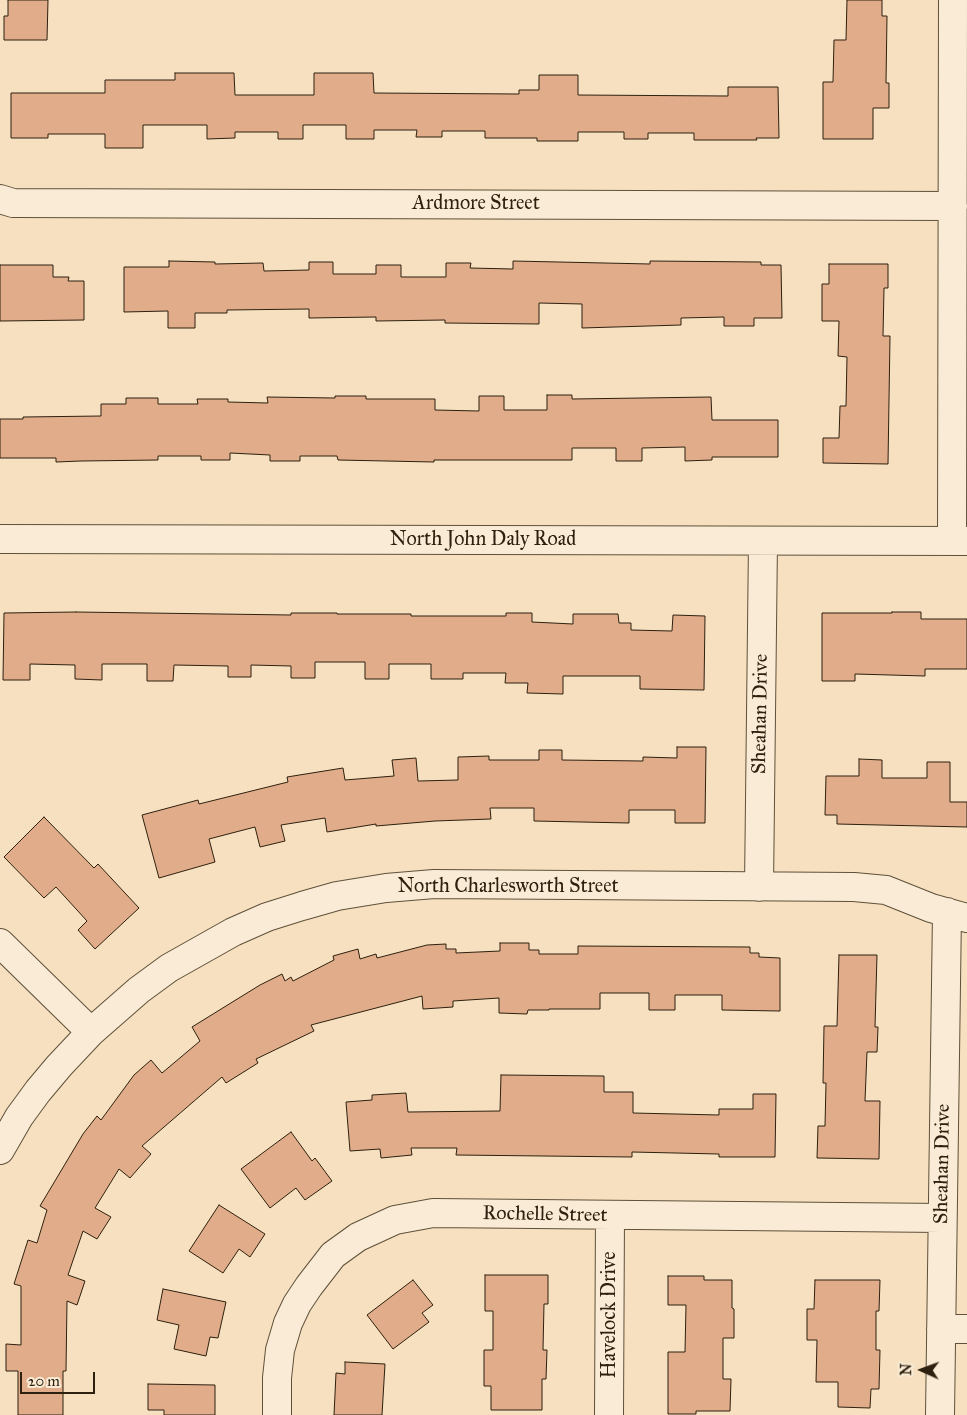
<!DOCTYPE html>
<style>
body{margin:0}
#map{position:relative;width:967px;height:1415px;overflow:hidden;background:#f6e0bf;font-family:"IM FELL Great Primer",serif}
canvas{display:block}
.north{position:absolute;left:897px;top:1345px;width:50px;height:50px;-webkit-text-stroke:4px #f9ebd5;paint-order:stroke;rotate:272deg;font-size:14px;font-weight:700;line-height:20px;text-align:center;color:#2d200e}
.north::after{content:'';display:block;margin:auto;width:18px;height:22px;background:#2d200e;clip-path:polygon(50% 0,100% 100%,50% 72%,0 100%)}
.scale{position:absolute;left:20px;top:1372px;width:75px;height:22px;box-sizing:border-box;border:2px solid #2d200e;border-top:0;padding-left:6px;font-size:15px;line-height:18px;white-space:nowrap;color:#2d200e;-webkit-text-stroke:4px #f9ebd5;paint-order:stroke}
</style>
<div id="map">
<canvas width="967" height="1415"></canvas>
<div class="north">N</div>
<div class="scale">20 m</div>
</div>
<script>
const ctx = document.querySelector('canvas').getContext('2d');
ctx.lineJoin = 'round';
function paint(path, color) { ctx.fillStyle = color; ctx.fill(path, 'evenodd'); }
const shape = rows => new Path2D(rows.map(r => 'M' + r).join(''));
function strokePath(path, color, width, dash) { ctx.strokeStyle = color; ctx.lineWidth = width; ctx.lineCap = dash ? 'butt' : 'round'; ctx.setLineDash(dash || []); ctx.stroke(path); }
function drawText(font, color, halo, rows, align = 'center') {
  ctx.font = font + ' "IM FELL Great Primer",serif'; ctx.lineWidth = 4; ctx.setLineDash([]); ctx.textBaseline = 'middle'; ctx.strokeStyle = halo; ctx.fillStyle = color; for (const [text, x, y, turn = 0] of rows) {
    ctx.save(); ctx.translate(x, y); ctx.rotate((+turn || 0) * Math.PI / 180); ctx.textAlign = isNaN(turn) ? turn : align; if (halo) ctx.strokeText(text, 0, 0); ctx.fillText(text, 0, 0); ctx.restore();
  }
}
const building = shape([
 [8,0,48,0,47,40,4,40,4,16,8,16,8,0],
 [847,0,882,0,882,16,887,16,886,83,889,83,889,108,873,108,873,139,823,139,823,82,833,82,834,40,846,40,847,0],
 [175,73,234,73,235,95,314,95,314,73,373,73,374,93,519,94,519,90,539,90,539,75,578,75,578,95,728,96,728,87,778,87,779,138,756,138,757,140,694,140,694,133,648,133,648,139,624,139,624,132,578,132,578,141,537,141,537,138,485,138,485,131,442,131,442,137,416,137,417,130,374,130,374,139,346,139,346,125,303,125,303,139,278,139,278,132,235,132,235,138,207,139,207,125,143,125,143,148,105,148,105,134,48,134,48,138,11,138,11,93,105,93,105,80,175,80,175,73],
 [169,261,215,262,215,264,263,263,264,271,309,270,309,262,333,262,333,274,376,274,376,265,401,265,401,277,446,277,446,263,471,263,470,268,513,269,513,261,650,264,650,261,761,262,761,265,781,265,782,318,754,318,754,326,724,326,724,317,681,318,681,325,582,328,582,304,539,303,539,324,445,323,445,320,376,321,376,317,309,318,309,309,227,310,227,313,195,313,195,328,168,328,168,311,124,312,124,267,169,267,169,261],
 [829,264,888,264,888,288,884,288,883,336,890,336,888,464,823,463,823,438,839,438,840,406,846,406,847,357,838,356,839,321,822,321,822,284,829,284,829,264],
 [0,265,53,265,53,277,69,277,68,281,84,281,84,320,0,321,0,265],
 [547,395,572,395,572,399,711,397,712,420,778,420,778,457,712,457,712,460,685,461,685,447,642,448,642,461,616,461,616,448,572,448,572,460,434,460,434,462,338,460,337,456,300,456,300,461,270,461,270,455,230,453,230,460,201,460,201,456,158,456,158,460,81,461,56,462,56,458,0,458,0,419,23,419,23,417,101,416,101,404,126,404,126,398,158,398,158,404,198,404,197,399,228,399,228,402,268,403,267,397,335,398,335,396,366,396,366,399,435,399,435,410,479,411,479,396,504,396,504,410,547,410,547,395],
 [76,612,291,615,291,613,337,613,337,614,411,614,411,616,506,616,506,613,532,613,532,622,573,624,573,614,618,614,619,623,631,623,631,630,672,631,673,615,705,616,704,690,640,689,640,676,563,676,563,694,527,693,528,683,505,683,506,673,463,673,463,679,431,679,431,664,389,664,389,679,365,679,365,662,315,662,315,678,291,678,291,666,251,665,251,677,228,677,228,666,174,665,173,681,147,681,147,664,102,664,102,680,75,679,75,665,30,664,30,680,3,680,4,613,76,612],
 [892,612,921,612,921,619,967,619,967,669,925,669,925,676,855,674,855,681,822,681,822,613,892,613,892,612],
 [677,747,706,747,705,823,675,823,675,810,629,810,629,823,534,821,534,808,490,808,491,819,435,821,376,826,376,824,327,832,325,818,281,825,285,841,260,847,255,827,209,839,215,862,159,878,142,815,198,800,199,804,288,782,287,777,343,768,345,780,394,776,392,760,416,758,418,781,458,780,458,757,489,756,489,760,539,760,539,750,562,750,562,760,643,761,643,757,677,758,677,747],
 [859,759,882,760,882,778,927,778,927,762,950,762,950,802,967,802,967,827,837,824,837,815,825,815,826,776,859,776,859,759],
 [44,817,94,868,98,864,139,908,95,949,78,930,87,921,56,887,44,898,4,857,44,817],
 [500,943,529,943,529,950,539,950,539,954,578,954,578,946,750,947,750,953,759,953,759,957,780,958,780,1011,722,1010,722,995,675,995,675,1010,649,1010,649,993,600,993,600,1009,549,1009,549,1010,528,1010,527,1014,499,1013,499,998,453,1001,453,1007,423,1009,422,996,311,1025,314,1031,256,1059,258,1063,226,1083,222,1077,142,1146,151,1154,130,1178,119,1169,95,1208,111,1217,97,1239,83,1231,68,1275,85,1281,77,1305,67,1301,66,1371,63,1371,63,1415,18,1415,18,1371,6,1371,6,1344,21,1345,21,1286,14,1284,28,1240,37,1243,47,1210,40,1206,83,1134,97,1116,101,1120,134,1075,151,1060,162,1073,200,1041,192,1027,260,985,282,974,285,981,291,977,293,981,334,960,333,956,358,949,360,959,376,954,377,958,427,945,446,944,446,949,456,949,456,953,500,951,500,943],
 [839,955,877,955,875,1027,878,1027,877,1052,867,1052,865,1101,880,1101,879,1159,817,1158,818,1126,825,1126,826,1083,823,1083,824,1026,837,1026,839,955],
 [501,1075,604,1076,604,1092,633,1092,633,1113,719,1115,719,1109,753,1109,753,1094,776,1094,775,1157,719,1157,719,1154,632,1152,632,1157,456,1155,457,1148,411,1148,412,1155,381,1158,380,1149,350,1151,346,1102,372,1100,372,1095,406,1093,408,1112,500,1111,501,1075],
 [291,1132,312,1161,315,1158,332,1181,305,1200,296,1188,270,1208,241,1169,291,1132],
 [219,1205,265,1234,250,1257,239,1249,223,1273,189,1251,219,1205],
 [485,1275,548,1275,548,1304,544,1304,543,1350,547,1350,546,1379,542,1379,542,1410,491,1410,491,1386,484,1386,484,1350,493,1350,493,1311,485,1311,485,1275],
 [668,1276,704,1276,704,1280,732,1280,732,1308,734,1309,734,1338,723,1338,723,1379,731,1379,730,1411,696,1411,696,1414,668,1414,668,1352,685,1352,686,1305,668,1305,668,1276],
 [413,1280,433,1305,422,1313,429,1322,393,1349,367,1315,413,1280],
 [815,1280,880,1280,879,1311,876,1311,876,1350,880,1350,879,1389,871,1389,870,1408,838,1407,838,1382,816,1382,817,1340,807,1340,807,1309,814,1309,815,1280],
 [163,1289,226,1302,218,1338,210,1337,206,1356,174,1349,179,1325,157,1320,163,1289],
 [345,1362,385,1364,382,1415,334,1415,336,1373,345,1374,345,1362],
 [148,1384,215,1385,215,1415,164,1415,164,1410,148,1410,148,1384]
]);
paint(building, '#e0ac8a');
strokePath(building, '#2d200e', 1);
const street = shape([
 [0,199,13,203,953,206],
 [0,539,967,541],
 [952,541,953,0],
 [759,887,763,541],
 [0,943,91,1032],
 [0,1150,19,1117,38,1091,59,1066,91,1032,139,990,169,968,233,932,267,917,302,906,337,896,386,888,434,884,854,887,886,890,931,908,967,918],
 [941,1329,967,1329],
 [277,1415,277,1378,280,1350,288,1323,297,1304,309,1286,333,1255,358,1237,395,1220,433,1213,942,1218],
 [609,1415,610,1215],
 [940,1415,947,912]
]);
strokePath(street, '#5f503a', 30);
strokePath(street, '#f9ebd5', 28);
drawText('20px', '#2d200e', '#f9ebd5', [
 ["Ardmore Street",476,204],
 ["North John Daly Road",483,540],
 ["Sheahan Drive",761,714,-89],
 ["North Charlesworth Street",508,887],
 ["Sheahan Drive",943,1164,-89],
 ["Rochelle Street",545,1215,1],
 ["Havelock Drive",610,1315,-90]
]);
</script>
